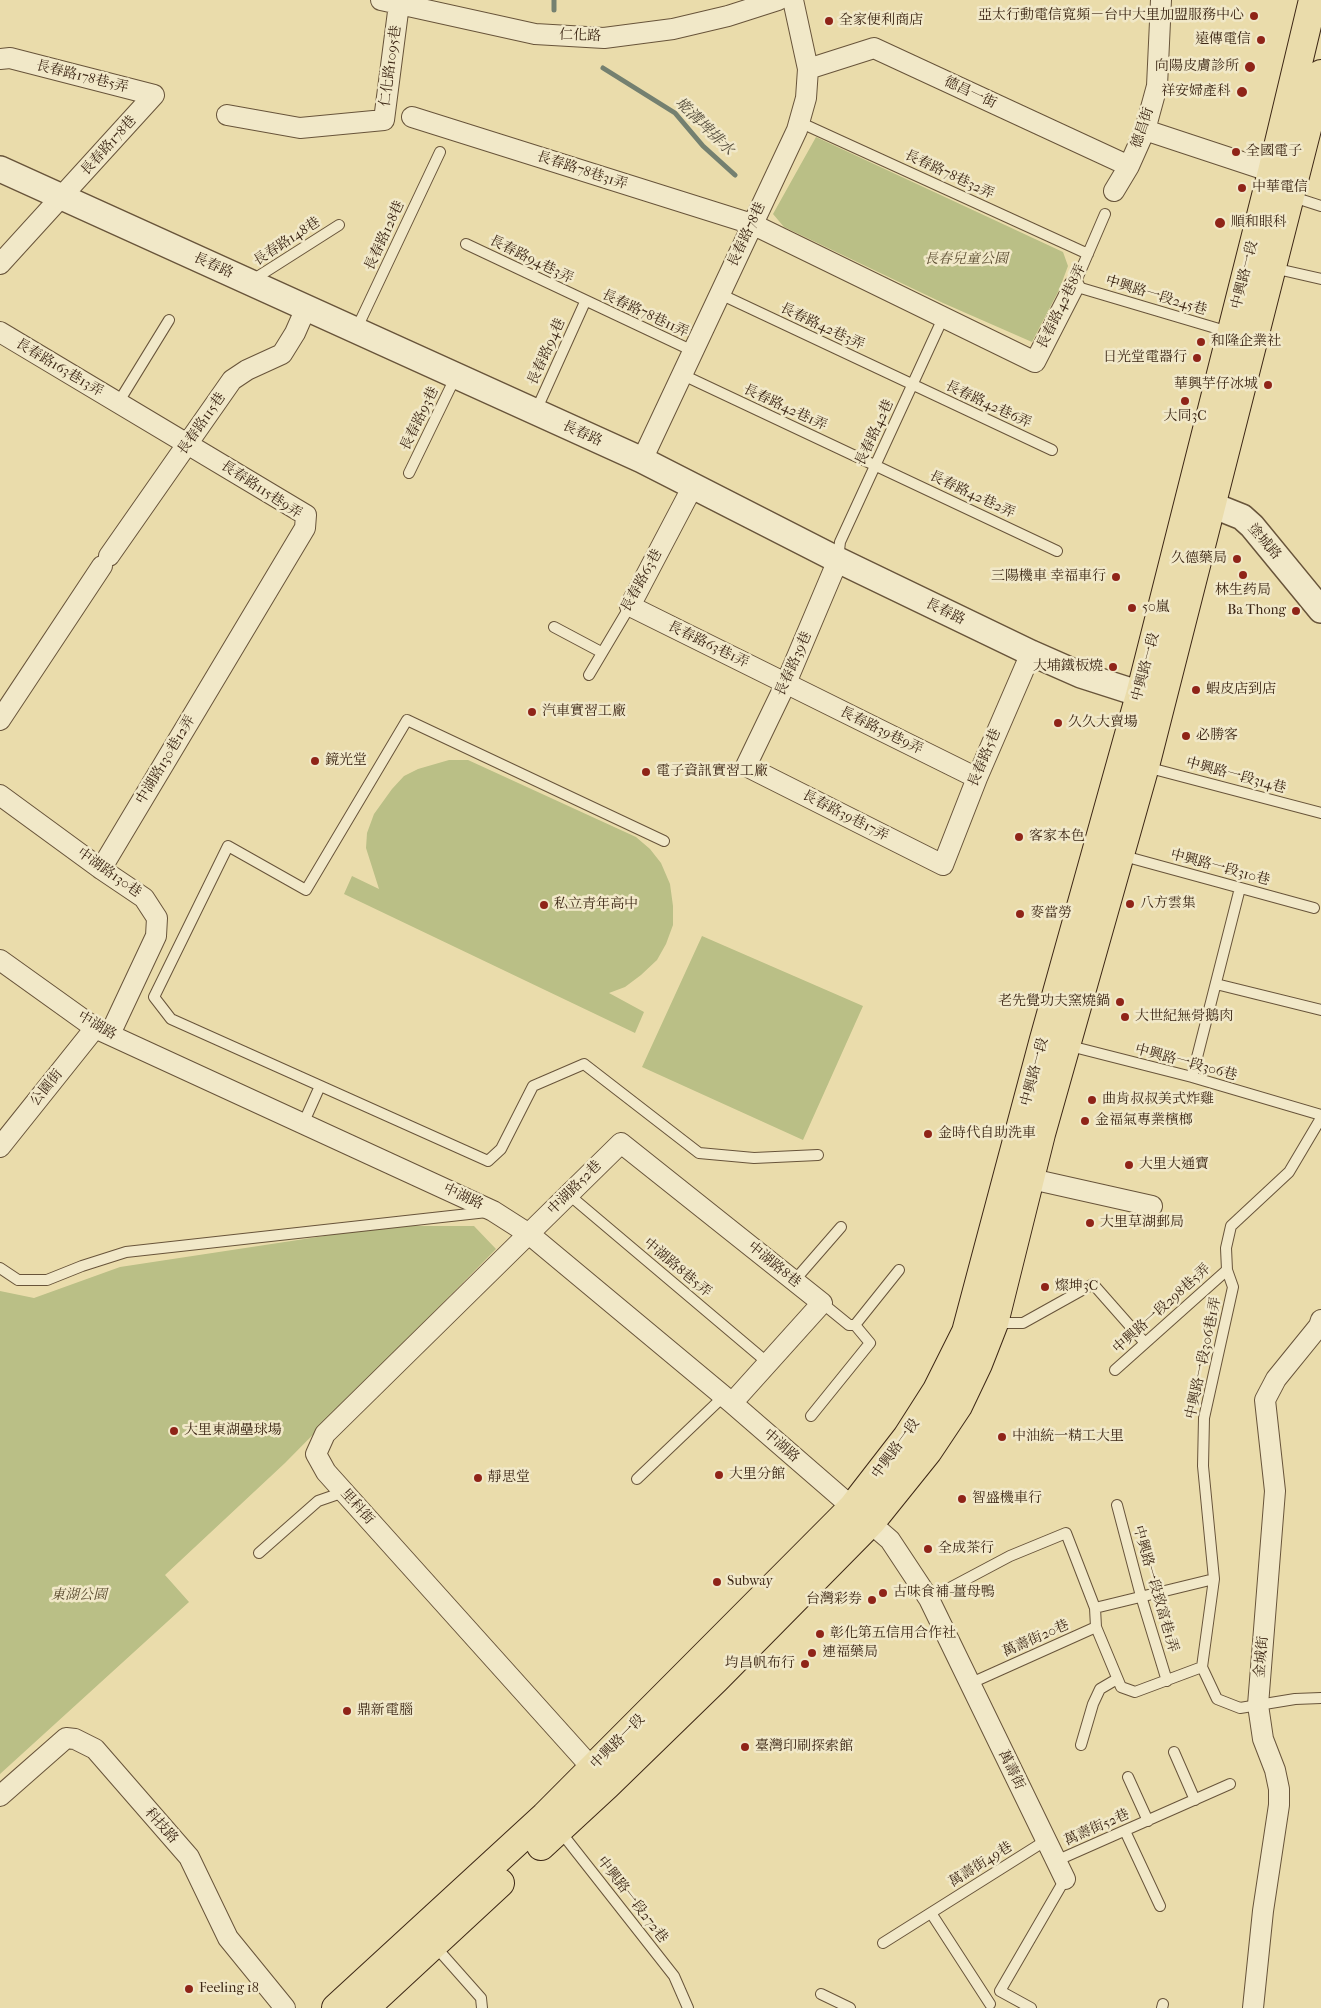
<!DOCTYPE html>
<meta charset="utf-8">
<style>
body{margin:0}
canvas{display:block;background:#eadcab}
</style>
<canvas width="1321" height="2008"></canvas>
<script>
const ctx = document.querySelector('canvas').getContext('2d');
ctx.lineJoin = 'round';
function paint(path, color) { ctx.fillStyle = color; ctx.fill(path, 'evenodd'); }
const shape = rows => new Path2D(rows.map(r => 'M' + r).join(''));
function strokePath(path, color, width, dash) { ctx.strokeStyle = color; ctx.lineWidth = width; ctx.lineCap = dash ? 'butt' : 'round'; ctx.setLineDash(dash || []); ctx.stroke(path); }
function drawText(font, color, halo, rows, align = 'center') {
  ctx.font = font + ' "IM FELL French Canon","Noto Serif TC",serif'; ctx.lineWidth = 5; ctx.setLineDash([]); ctx.textBaseline = 'middle'; ctx.strokeStyle = halo; ctx.fillStyle = color; for (const [text, x, y, turn = 0] of rows) {
    ctx.save(); ctx.translate(x, y); ctx.rotate((+turn || 0) * Math.PI / 180); ctx.textAlign = isNaN(turn) ? turn : align; if (halo) ctx.strokeText(text, 0, 0); ctx.fillText(text, 0, 0); ctx.restore();
  }
}
paint(shape([
 [816,137,1063,252,1068,266,1059,290,1032,342,943,303,784,227,773,214],
 [449,760,468,760,636,837,650,849,661,863,670,884,673,906,673,925,666,944,657,960,641,975,625,987,609,993,644,1012,635,1033,344,894,352,876,379,889,366,848,367,833,374,814,392,789,404,776,418,769],
 [702,936,863,1006,803,1140,642,1067],
 [390,1226,474,1226,496,1249,285,1463,165,1575,189,1602,0,1774,0,1291,34,1298,120,1267]
]), '#babf86');
strokePath(shape([
 [554,0,554,10],
 [603,68,675,113,703,146,735,175]
]), '#748070', 5);
const service = shape([
 [799,122,1088,254],
 [1290,196,1321,206],
 [1105,214,1074,286,1229,332],
 [466,244,693,351],
 [1273,268,1321,279],
 [251,281,339,225],
 [720,294,1052,450],
 [356,330,440,152],
 [683,375,1057,551],
 [118,403,169,320],
 [535,413,585,302],
 [409,473,455,378],
 [838,559,840,542,943,318],
 [554,627,601,652],
 [589,675,630,606],
 [1146,767,1321,813],
 [664,841,407,720,306,890,228,846,154,997,171,1019,488,1161,501,1149,533,1086,584,1064,699,1153,754,1158,818,1155],
 [1120,855,1314,908],
 [1216,984,1321,1010],
 [1066,1045,1192,1077,1321,1115],
 [1192,1077,1240,888],
 [303,1124,320,1086],
 [568,1194,768,1363],
 [0,1268,18,1280,47,1280,82,1266,126,1252,487,1212],
 [794,1281,841,1227],
 [822,1303,849,1325,855,1325,899,1270],
 [995,1323,1023,1323,1093,1284,1145,1343],
 [1115,1370,1227,1270],
 [811,1416,870,1343,855,1325],
 [637,1479,724,1396],
 [1117,1505,1141,1596,1167,1681],
 [259,1553,318,1501,344,1492],
 [929,1599,1010,1556,1066,1533,1095,1608,1096,1627,969,1684],
 [1095,1608,1214,1579],
 [1096,1627,1121,1687,1135,1692,1202,1667,1214,1579,1203,1466,1204,1418,1233,1287,1227,1270,1226,1248,1231,1226,1289,1172,1321,1118],
 [1202,1667,1217,1699,1240,1708,1295,1699,1321,1698],
 [1081,1745,1093,1704,1100,1689,1117,1679],
 [1174,1752,1195,1800],
 [1128,1777,1148,1821],
 [560,1831,674,1976,688,2008],
 [1125,1831,1160,1906],
 [1058,1860,1230,1784],
 [931,1913,990,2004],
 [883,1943,1045,1841],
 [434,1945,481,1998,482,2008],
 [821,1994,850,2008],
 [1031,2008,1000,1991,1065,1879],
 [1162,2008,1163,2004]
]);
const minor = shape([
 [381,0,535,34,604,38,673,29,728,16,778,0],
 [0,59,10,58,154,95,0,264],
 [808,69,874,48,1129,166],
 [227,115,300,128,384,120,399,4],
 [412,117,752,224,1035,362,1074,286],
 [1145,130,1272,172],
 [1114,191,1129,166,1145,130,1157,86,1161,0],
 [0,332,306,515,305,528,101,869],
 [642,460,797,130,806,98,808,69,793,0],
 [693,486,630,606,977,778],
 [109,556,232,380,247,370,282,354,295,333,306,308],
 [838,560,786,683,746,766,943,865,977,778,1031,653],
 [0,720,102,566],
 [0,795,101,869,144,898,157,918,156,936,110,1034],
 [0,960,95,1028,493,1211,529,1234,732,1403,890,1540,929,1599,1065,1879],
 [0,1147,95,1028],
 [1018,1176,1152,1206],
 [601,1778,326,1472,316,1454,325,1434,621,1143,822,1303,732,1403],
 [0,1796,66,1738,75,1739,95,1749,189,1857,228,1938,285,2008],
 [1253,2008,1263,1911,1279,1805,1279,1789,1275,1770,1263,1739,1258,1705,1275,1491,1265,1400,1276,1379,1319,1326,1321,1320]
]);
const tertiary = shape([
 [0,169,642,460,838,560,1031,653,1081,675,1159,700],
 [1192,501,1212,505,1242,517,1252,526,1321,610]
]);
const primary = shape([
 [541,1846,607,1785,716,1679,871,1522,928,1451,958,1406,978,1364,994,1323,1041,1134,1145,766,1321,74],
 [336,2008,545,1816,852,1508,907,1437,937,1390,966,1332,1044,1039,1140,695,1272,172,1313,0],
 [365,2008,500,1883]
]);
strokePath(service, '#68543a', 12);
strokePath(minor, '#68543a', 22);
strokePath(tertiary, '#68543a', 28);
strokePath(primary, '#3d2715', 30);
strokePath(service, '#f1e8c8', 10);
strokePath(minor, '#f1e8c8', 20);
strokePath(tertiary, '#f1e8c8', 25);
strokePath(primary, '#eadcab', 28);
for (const [x, y, r, color] of [
 [1254,16,5,"#8f2418"],
 [829,21,5,"#8f2418"],
 [1261,40,5,"#8f2418"],
 [1250,67,6,"#8f2418"],
 [1242,92,6,"#8f2418"],
 [1236,152,5,"#8f2418"],
 [1242,188,5,"#8f2418"],
 [1220,223,6,"#8f2418"],
 [1201,342,5,"#8f2418"],
 [1197,358,5,"#8f2418"],
 [1268,385,5,"#8f2418"],
 [1185,401,5,"#8f2418"],
 [1237,559,5,"#8f2418"],
 [1243,575,5,"#8f2418"],
 [1116,577,5,"#8f2418"],
 [1132,608,5,"#8f2418"],
 [1296,611,5,"#8f2418"],
 [1113,667,5,"#8f2418"],
 [1196,690,5,"#8f2418"],
 [532,712,5,"#8f2418"],
 [1058,723,5,"#8f2418"],
 [1186,736,5,"#8f2418"],
 [315,761,5,"#8f2418"],
 [646,772,5,"#8f2418"],
 [1019,837,5,"#8f2418"],
 [1130,904,5,"#8f2418"],
 [544,905,5,"#8f2418"],
 [1020,914,5,"#8f2418"],
 [1120,1002,5,"#8f2418"],
 [1125,1017,5,"#8f2418"],
 [1092,1100,5,"#8f2418"],
 [1085,1121,5,"#8f2418"],
 [928,1134,5,"#8f2418"],
 [1129,1165,5,"#8f2418"],
 [1090,1223,5,"#8f2418"],
 [1045,1287,5,"#8f2418"],
 [174,1431,5,"#8f2418"],
 [1002,1437,5,"#8f2418"],
 [719,1475,5,"#8f2418"],
 [478,1478,5,"#8f2418"],
 [962,1499,5,"#8f2418"],
 [928,1549,5,"#8f2418"],
 [717,1582,5,"#8f2418"],
 [883,1593,5,"#8f2418"],
 [872,1600,5,"#8f2418"],
 [820,1634,5,"#8f2418"],
 [812,1653,5,"#8f2418"],
 [805,1664,5,"#8f2418"],
 [347,1711,5,"#8f2418"],
 [745,1747,5,"#8f2418"],
 [189,1989,5,"#8f2418"]
]) { const dot = new Path2D(); dot.arc(x, y, r, 0, 2 * Math.PI); ctx.fillStyle = color; ctx.fill(dot); strokePath(dot, '#f1e8c8', 2); }
drawText('14px', '#3d2715', '#f1e8c8', [
 ["亞太行動電信寬頻－台中大里加盟服務中心",1244,16,"right"],
 ["全家便利商店",839,21],
 ["遠傳電信",1251,40,"right"],
 ["向陽皮膚診所",1239,67,"right"],
 ["祥安婦產科",1231,92,"right"],
 ["全國電子",1246,152],
 ["中華電信",1252,188],
 ["順和眼科",1231,223],
 ["和隆企業社",1211,342],
 ["日光堂電器行",1187,358,"right"],
 ["華興芋仔冰城",1258,385,"right"],
 ["大同3C",1185,417,"center"],
 ["久德藥局",1227,559,"right"],
 ["三陽機車 幸福車行",1106,577,"right"],
 ["林生药局",1243,591,"center"],
 ["50嵐",1142,608],
 ["Ba Thong",1286,611,"right"],
 ["大埔鐵板燒",1103,667,"right"],
 ["蝦皮店到店",1206,690],
 ["汽車實習工廠",542,712],
 ["久久大賣場",1068,723],
 ["必勝客",1196,736],
 ["鏡光堂",325,761],
 ["電子資訊實習工廠",656,772],
 ["客家本色",1029,837],
 ["八方雲集",1140,904],
 ["私立青年高中",554,905],
 ["麥當勞",1030,914],
 ["老先覺功夫窯燒鍋",1110,1002,"right"],
 ["大世紀無骨鵝肉",1135,1017],
 ["曲肯叔叔美式炸雞",1102,1100],
 ["金福氣專業檳榔",1095,1121],
 ["金時代自助洗車",938,1134],
 ["大里大通寶",1139,1165],
 ["大里草湖郵局",1100,1223],
 ["燦坤3C",1055,1287],
 ["大里東湖壘球場",184,1431],
 ["中油統一精工大里",1012,1437],
 ["大里分館",729,1475],
 ["靜思堂",488,1478],
 ["智盛機車行",972,1499],
 ["全成茶行",938,1549],
 ["Subway",727,1582],
 ["古味食補-薑母鴨",893,1593],
 ["台灣彩券",862,1600,"right"],
 ["彰化第五信用合作社",830,1634],
 ["連福藥局",822,1653],
 ["均昌帆布行",795,1664,"right"],
 ["鼎新電腦",357,1711],
 ["臺灣印刷探索館",755,1747],
 ["Feeling 18",199,1989]
], 'left');
drawText('14px', '#3d2715', '#f1e8c8', [
 ["仁化路",580,36,2],
 ["仁化路1095巷",391,66,-82],
 ["長春路178巷5弄",82,77,14],
 ["德昌一街",970,93,25],
 ["德昌街",1143,128,-71],
 ["長春路178巷",109,146,-48],
 ["長春路78巷31弄",582,171,18],
 ["長春路78巷32弄",949,175,25],
 ["長春路78巷",747,235,-65],
 ["長春路128巷",385,236,-65],
 ["長春路148巷",287,242,-33],
 ["長春路94巷3弄",531,260,26],
 ["長春路",213,266,24],
 ["中興路一段",1245,275,-76],
 ["中興路一段245巷",1156,296,17],
 ["長春路42巷8弄",1062,307,-64],
 ["長春路78巷11弄",645,314,25],
 ["長春路42巷3弄",822,327,25],
 ["長春路94巷",547,352,-66],
 ["長春路163巷13弄",59,368,31],
 ["長春路42巷6弄",988,405,25],
 ["長春路42巷1弄",785,408,25],
 ["長春路93巷",420,419,-64],
 ["長春路115巷",202,424,-55],
 ["長春路42巷",875,433,-65],
 ["長春路",582,434,24],
 ["長春路115巷9弄",261,490,33],
 ["長春路42巷2弄",972,495,25],
 ["塗城路",1264,542,49],
 ["長春路63巷",642,581,-61],
 ["長春路",945,612,26],
 ["長春路63巷1弄",708,645,26],
 ["長春路39巷",794,664,-66],
 ["中興路一段",1146,667,-75],
 ["長春路39巷9弄",881,731,26],
 ["長春路5巷",985,758,-67],
 ["中湖路130巷12弄",166,760,-59],
 ["中興路一段314巷",1236,776,15],
 ["長春路39巷17弄",845,816,27],
 ["中興路一段310巷",1220,868,15],
 ["中湖路130巷",109,873,35],
 ["中湖路",97,1026,30],
 ["中興路一段306巷",1186,1063,15],
 ["中興路一段",1035,1072,-75],
 ["公園街",47,1088,-51],
 ["中湖路52巷",575,1188,-45],
 ["中湖路",463,1197,25],
 ["中湖路8巷",774,1265,39],
 ["中湖路8巷5弄",677,1268,40],
 ["中興路一段298巷5弄",1162,1309,-42],
 ["中興路一段306巷1弄",1204,1358,-78],
 ["中湖路",781,1446,41],
 ["中興路一段",896,1449,-54],
 ["里科街",357,1507,48],
 ["中興路一段致富巷1弄",1155,1589,74],
 ["萬壽街20巷",1036,1639,-24],
 ["金城街",1262,1657,-85],
 ["中興路一段",618,1742,-45],
 ["萬壽街",1011,1770,64],
 ["科技路",161,1826,48],
 ["萬壽街52巷",1097,1828,-24],
 ["萬壽街49巷",981,1865,-32],
 ["中興路一段272巷",632,1900,52]
]);
drawText('italic 14px', '#5c4d31', '#f1e8c8', [
 ["長春兒童公園",966,260],
 ["東湖公園",79,1596]
]);
drawText('italic 15px', '#544c3b', '#f1e8c8', [
 ["墘溝埤排水",704,127,44]
]);
</script>
